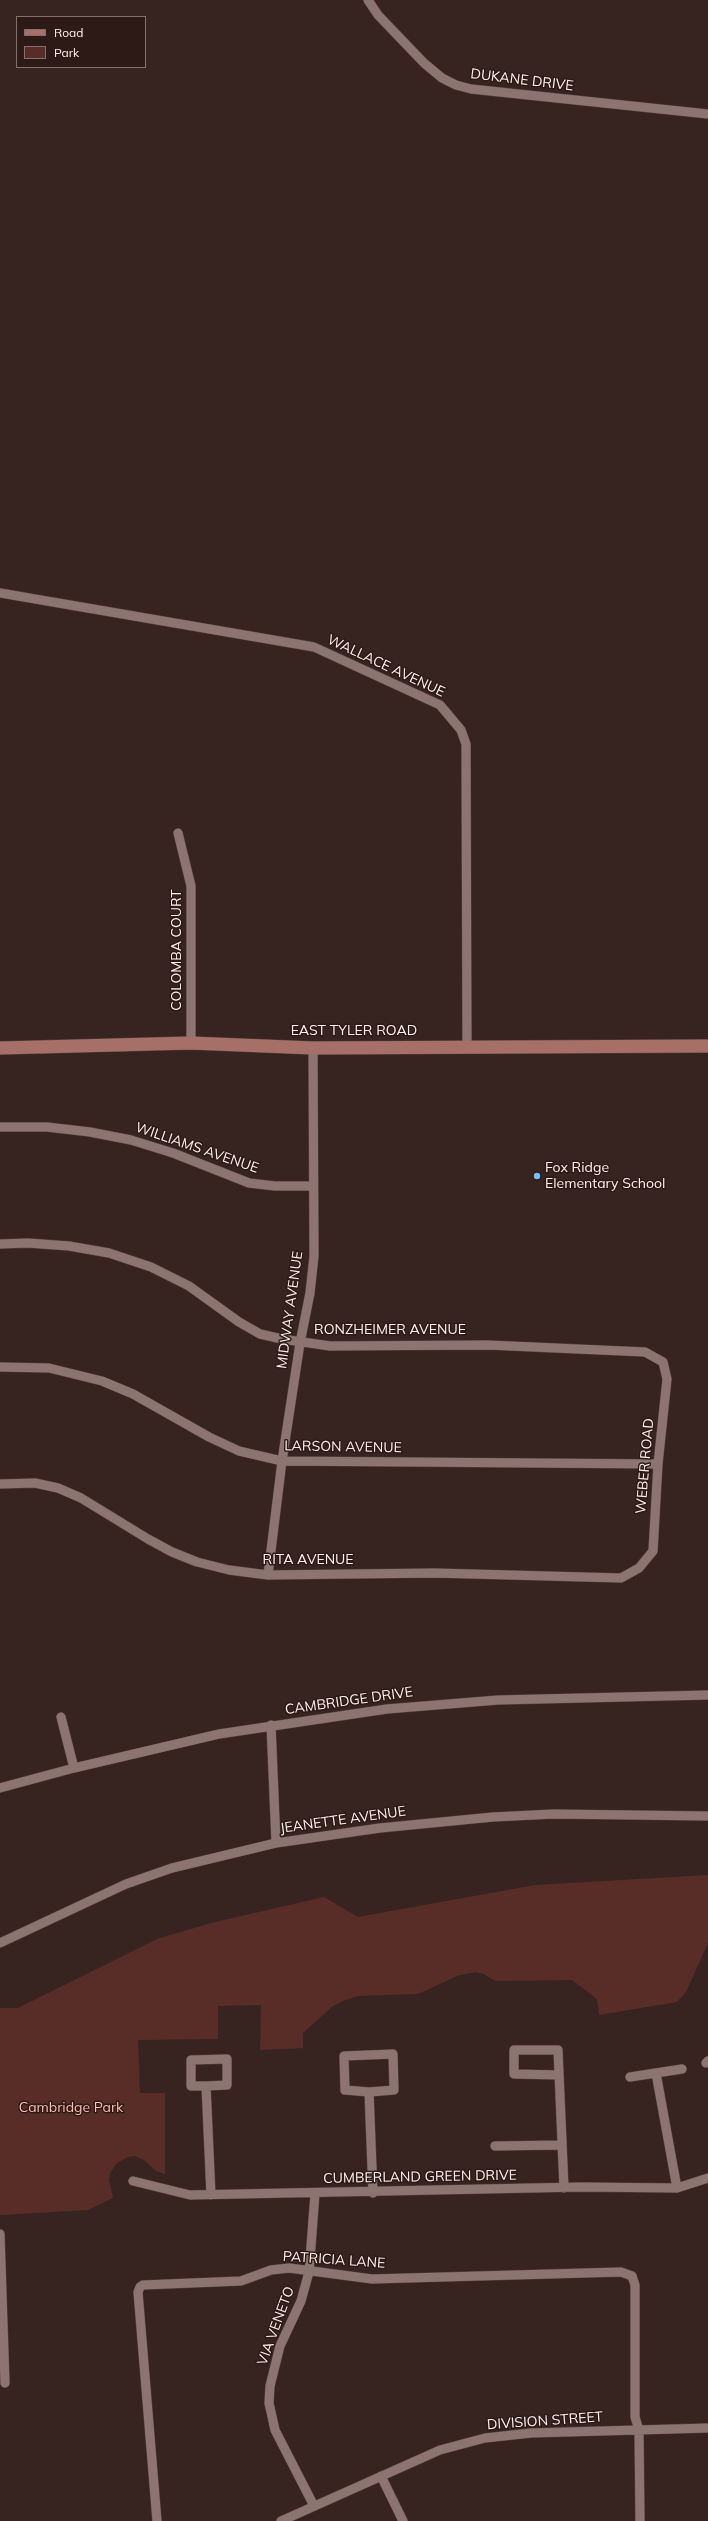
<!DOCTYPE html>
<style>
body{margin:0}
#map{position:relative;width:708px;height:2521px;overflow:hidden;background:#372420;font-family:Mulish,sans-serif}
canvas{display:block}
.legend{position:absolute;left:16px;top:16px;width:130px;height:52px;box-sizing:border-box;background:#2d1a17;border:1px solid #81706d;margin:0;padding:5px 7px;list-style:none;font-size:12px;color:#fff1ee}
.legend li{display:flex;align-items:center;gap:8px;height:20px}
.legend b{width:20px;border:1px solid #81706d}
</style>
<div id="map">
<canvas width="708" height="2521"></canvas>
<ul class="legend">
<li><b style="height:5px;background:#a66f67"></b>Road</li>
<li><b style="height:11px;background:#592d27"></b>Park</li>
</ul>
</div>
<script>
const ctx = document.querySelector('canvas').getContext('2d');
ctx.lineJoin = 'round';
function paint(path, color) { ctx.fillStyle = color; ctx.fill(path, 'evenodd'); }
const shape = rows => new Path2D(rows.map(r => 'M' + r).join(''));
function strokePath(path, color, width, dash) { ctx.strokeStyle = color; ctx.lineWidth = width; ctx.lineCap = dash ? 'butt' : 'round'; ctx.setLineDash(dash || []); ctx.stroke(path); }
function drawText(font, color, halo, rows, align = 'center') {
  ctx.font = font + ' Mulish,sans-serif'; ctx.lineWidth = 3; ctx.setLineDash([]); ctx.textBaseline = 'middle'; ctx.strokeStyle = halo; ctx.fillStyle = color; for (const [text, x, y, turn = 0] of rows) {
    ctx.save(); ctx.translate(x, y); ctx.rotate((+turn || 0) * Math.PI / 180); ctx.textAlign = isNaN(turn) ? turn : align; if (halo) ctx.strokeText(text, 0, 0); ctx.fillText(text, 0, 0); ctx.restore();
  }
}
paint(shape([
 [708,1875,708,1943,686,1992,677,2002,599,2015,597,1999,572,1980,495,1981,484,1974,475,1972,457,1976,418,1994,358,1996,343,2001,333,2006,303,2033,303,2048,260,2050,261,2005,218,2006,218,2039,138,2040,140,2093,165,2093,165,2174,156,2171,144,2160,135,2156,128,2157,117,2163,110,2173,109,2180,113,2198,88,2210,0,2215,0,2008,18,2008,157,1939,211,1923,324,1897,358,1917,535,1885]
]), '#592d27');
const street = shape([
 [368,0,378,15,424,63,442,78,456,85,471,89,708,114],
 [0,593,314,647,440,705,461,730,466,744,467,1047],
 [178,833,191,886,191,1043],
 [0,1127,47,1127,90,1132,131,1140,173,1153,249,1183,275,1186,313,1186],
 [0,1244,28,1243,69,1246,109,1253,151,1267,189,1286,239,1322,260,1334,282,1339,330,1346,488,1345,645,1352,663,1362,667,1379,658,1464,653,1551,639,1568,621,1578,435,1573,268,1575,229,1570,197,1562,172,1552,148,1539,81,1498,58,1488,35,1483,0,1484],
 [0,1367,49,1368,102,1381,133,1394,209,1437,239,1451,282,1461,658,1464],
 [268,1575,282,1461,300,1343,310,1293,314,1256,313,1048],
 [61,1717,74,1768],
 [271,1725,276,1843],
 [0,1788,74,1768,219,1734,387,1709,498,1700,708,1695],
 [0,1943,126,1884,172,1868,276,1843,380,1828,493,1817,554,1814,708,1816],
 [706,2063,708,2061],
 [656,2073,677,2188],
 [559,2075,514,2074,514,2050,558,2050,564,2188],
 [630,2077,682,2069],
 [206,2086,191,2086,191,2060,227,2059,227,2085,206,2086,211,2195],
 [369,2092,345,2090,344,2056,393,2054,394,2090,369,2092,373,2193],
 [495,2146,562,2145],
 [133,2181,190,2195,581,2187,677,2188,708,2178],
 [0,2234,5,2383],
 [381,2476,403,2521],
 [314,2506,275,2430,269,2403,270,2386,280,2346,301,2301,309,2272,315,2194],
 [157,2521,138,2292,140,2287,143,2285,241,2281,271,2270,289,2268,372,2279,621,2272,632,2276,635,2285,635,2417,639,2430,640,2521],
 [281,2521,440,2450,485,2438,531,2433,708,2428]
]);
const secondary = shape([
 [0,1048,191,1043,313,1048,708,1046]
]);
strokePath(street, '#544341', 10);
strokePath(secondary, '#544341', 14);
strokePath(street, '#8c7470', 9);
strokePath(secondary, '#a66f67', 13);
for (const [x, y, r, color] of [
 [537,1176,4,"#72c1f5"]
]) { const dot = new Path2D(); dot.arc(x, y, r, 0, 2 * Math.PI); ctx.fillStyle = color; ctx.fill(dot); strokePath(dot, '#2d1a17', 1.5); }
drawText('14px', '#fff1ee', '#2d1a17', [
 ["DUKANE DRIVE",522,80,7],
 ["WALLACE AVENUE",386,666,25],
 ["COLOMBA COURT",177,950,-90],
 ["EAST TYLER ROAD",354,1031],
 ["WILLIAMS AVENUE",197,1148,19],
 ["MIDWAY AVENUE",290,1310,-82],
 ["RONZHEIMER AVENUE",390,1330],
 ["LARSON AVENUE",343,1447,1],
 ["WEBER ROAD",645,1466,-85],
 ["RITA AVENUE",308,1560],
 ["CAMBRIDGE DRIVE",349,1701,-8],
 ["JEANETTE AVENUE",343,1820,-8],
 ["CUMBERLAND GREEN DRIVE",420,2177,-1],
 ["PATRICIA LANE",334,2260,4],
 ["VIA VENETO",276,2326,-70],
 ["DIVISION STREET",545,2421,-4]
]);
drawText('14px', '#fff1ee', '#2d1a17', [
 ["Fox Ridge",545,1168],
 ["Elementary School",545,1184]
], 'left');
drawText('14px', '#ffbdb2', '#2d1a17', [
 ["Cambridge Park",71,2108]
]);
</script>
